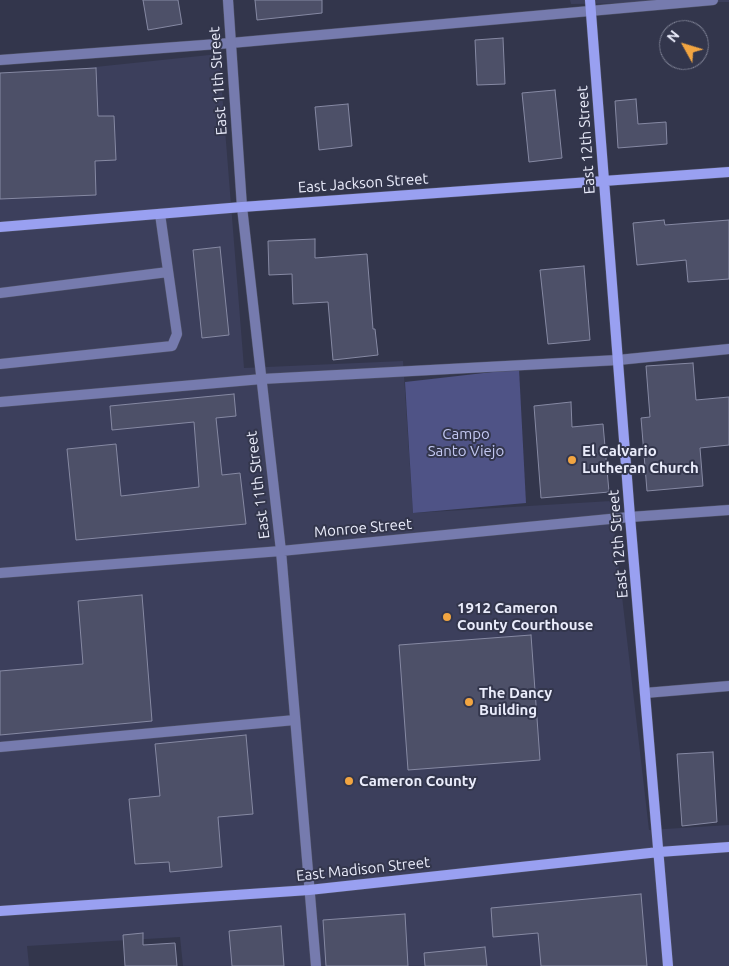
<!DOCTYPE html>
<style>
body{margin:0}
#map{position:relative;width:729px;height:966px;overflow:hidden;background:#33364c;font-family:Ubuntu,sans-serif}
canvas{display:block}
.north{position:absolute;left:659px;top:20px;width:50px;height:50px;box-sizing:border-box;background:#33364c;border:1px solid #7c7f92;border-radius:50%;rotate:309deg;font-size:14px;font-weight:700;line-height:20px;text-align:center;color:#eaecfb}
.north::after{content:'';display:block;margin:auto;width:18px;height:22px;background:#f2a541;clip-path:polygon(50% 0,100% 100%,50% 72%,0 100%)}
</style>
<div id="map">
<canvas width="729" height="966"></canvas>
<div class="north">N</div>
</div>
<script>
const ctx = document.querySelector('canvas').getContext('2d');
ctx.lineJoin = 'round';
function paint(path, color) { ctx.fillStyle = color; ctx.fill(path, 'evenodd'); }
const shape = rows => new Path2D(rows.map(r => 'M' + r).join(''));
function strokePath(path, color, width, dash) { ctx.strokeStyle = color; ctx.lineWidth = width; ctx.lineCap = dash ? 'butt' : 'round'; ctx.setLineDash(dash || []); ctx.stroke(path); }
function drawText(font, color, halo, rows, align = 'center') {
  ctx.font = font + ' Ubuntu,sans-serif'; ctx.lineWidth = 4; ctx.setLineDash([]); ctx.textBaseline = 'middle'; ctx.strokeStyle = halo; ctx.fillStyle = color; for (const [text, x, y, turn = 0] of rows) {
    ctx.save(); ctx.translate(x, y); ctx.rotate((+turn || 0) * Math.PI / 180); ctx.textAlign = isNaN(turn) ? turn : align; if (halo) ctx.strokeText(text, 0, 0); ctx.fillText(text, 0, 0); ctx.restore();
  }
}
paint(shape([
 [570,0,729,0,729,2,571,4],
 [219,54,244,368,403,361,413,513,611,501,649,830,729,825,729,966,183,966,180,937,27,946,29,966,0,966,0,77]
]), '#3c3f5c');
paint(shape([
 [519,369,526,503,413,513,405,382]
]), '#4f5386');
const building = shape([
 [143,0,178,0,182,24,148,30,143,0],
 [255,0,322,0,322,13,257,20,255,0],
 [503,38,505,84,477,85,475,40,503,38],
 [96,68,98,116,114,116,116,160,95,161,96,195,0,199,0,73,96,68],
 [555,90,562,158,529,162,522,93,555,90],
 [636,99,638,124,666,122,667,144,618,148,615,101,636,99],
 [348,104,352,146,319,150,315,107,348,104],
 [664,220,665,225,729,220,729,279,688,282,686,260,637,265,633,223,664,220],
 [315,239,315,258,367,254,373,329,375,329,378,355,333,360,328,302,293,304,292,274,269,275,268,241,315,239],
 [220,247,229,335,202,338,193,250,220,247],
 [584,266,590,340,548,344,540,270,584,266],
 [693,363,696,400,729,397,729,445,700,448,703,486,647,491,641,418,650,417,646,366,693,363],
 [234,394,236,416,216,418,222,475,240,473,246,524,76,540,67,449,116,444,121,496,199,487,194,422,112,430,110,406,234,394],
 [571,402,572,427,603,424,609,492,541,498,534,406,571,402],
 [142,595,152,721,0,735,0,671,83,664,78,601,142,595],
 [531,635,540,760,408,770,399,645,531,635],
 [246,735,253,814,218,817,222,867,170,872,169,862,135,864,129,799,160,796,155,744,246,735],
 [713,752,717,822,682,826,677,754,713,752],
 [641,894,647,966,541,966,538,933,493,937,491,908,641,894],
 [405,914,408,966,326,966,323,920,405,914],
 [281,926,284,966,232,966,229,931,281,926],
 [143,933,143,945,175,943,177,966,125,966,123,935,143,933],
 [485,947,487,966,425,966,424,953,485,947]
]);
paint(building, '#4d5068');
strokePath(building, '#8689a3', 1);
const service = shape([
 [0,60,231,43,713,0],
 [0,293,168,272],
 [0,364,172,346,177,334,160,214],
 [0,402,262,379,618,360,729,349],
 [645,693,729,686],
 [0,747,295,720]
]);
const minor = shape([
 [228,0,242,207,281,551,316,966],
 [0,573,281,551,630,517,729,510]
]);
const secondary = shape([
 [590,0,630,517,668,966],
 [0,227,242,207,729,172],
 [0,911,309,890,659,852,729,847]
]);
strokePath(service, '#505368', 11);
strokePath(minor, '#505368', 11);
strokePath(secondary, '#505368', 11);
strokePath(service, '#767bae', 10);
strokePath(minor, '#767bae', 10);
strokePath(secondary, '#99a0f1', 10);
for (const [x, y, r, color] of [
 [572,460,5,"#f2a541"],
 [447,617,5,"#f2a541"],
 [469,702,5,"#f2a541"],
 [349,781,5,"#f2a541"]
]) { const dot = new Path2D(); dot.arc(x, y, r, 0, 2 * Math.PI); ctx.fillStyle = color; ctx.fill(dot); strokePath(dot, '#33364c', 2); }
drawText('15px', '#eaecfb', '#33364c', [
 ["East 11th Street",218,81,-94],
 ["East 12th Street",586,140,-94],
 ["East Jackson Street",363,183,-4],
 ["East 11th Street",258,485,-97],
 ["Monroe Street",363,528,-5],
 ["East 12th Street",618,544,-95],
 ["East Madison Street",363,869,-6]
]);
drawText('15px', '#c2c7f0', '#33364c', [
 ["Campo",466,434],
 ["Santo Viejo",466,451]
]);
drawText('bold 15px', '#eaecfb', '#33364c', [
 ["El Calvario",582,451],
 ["Lutheran Church",582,468],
 ["1912 Cameron",457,608],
 ["County Courthouse",457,625],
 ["The Dancy",479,693],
 ["Building",479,710],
 ["Cameron County",359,781]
], 'left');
</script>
